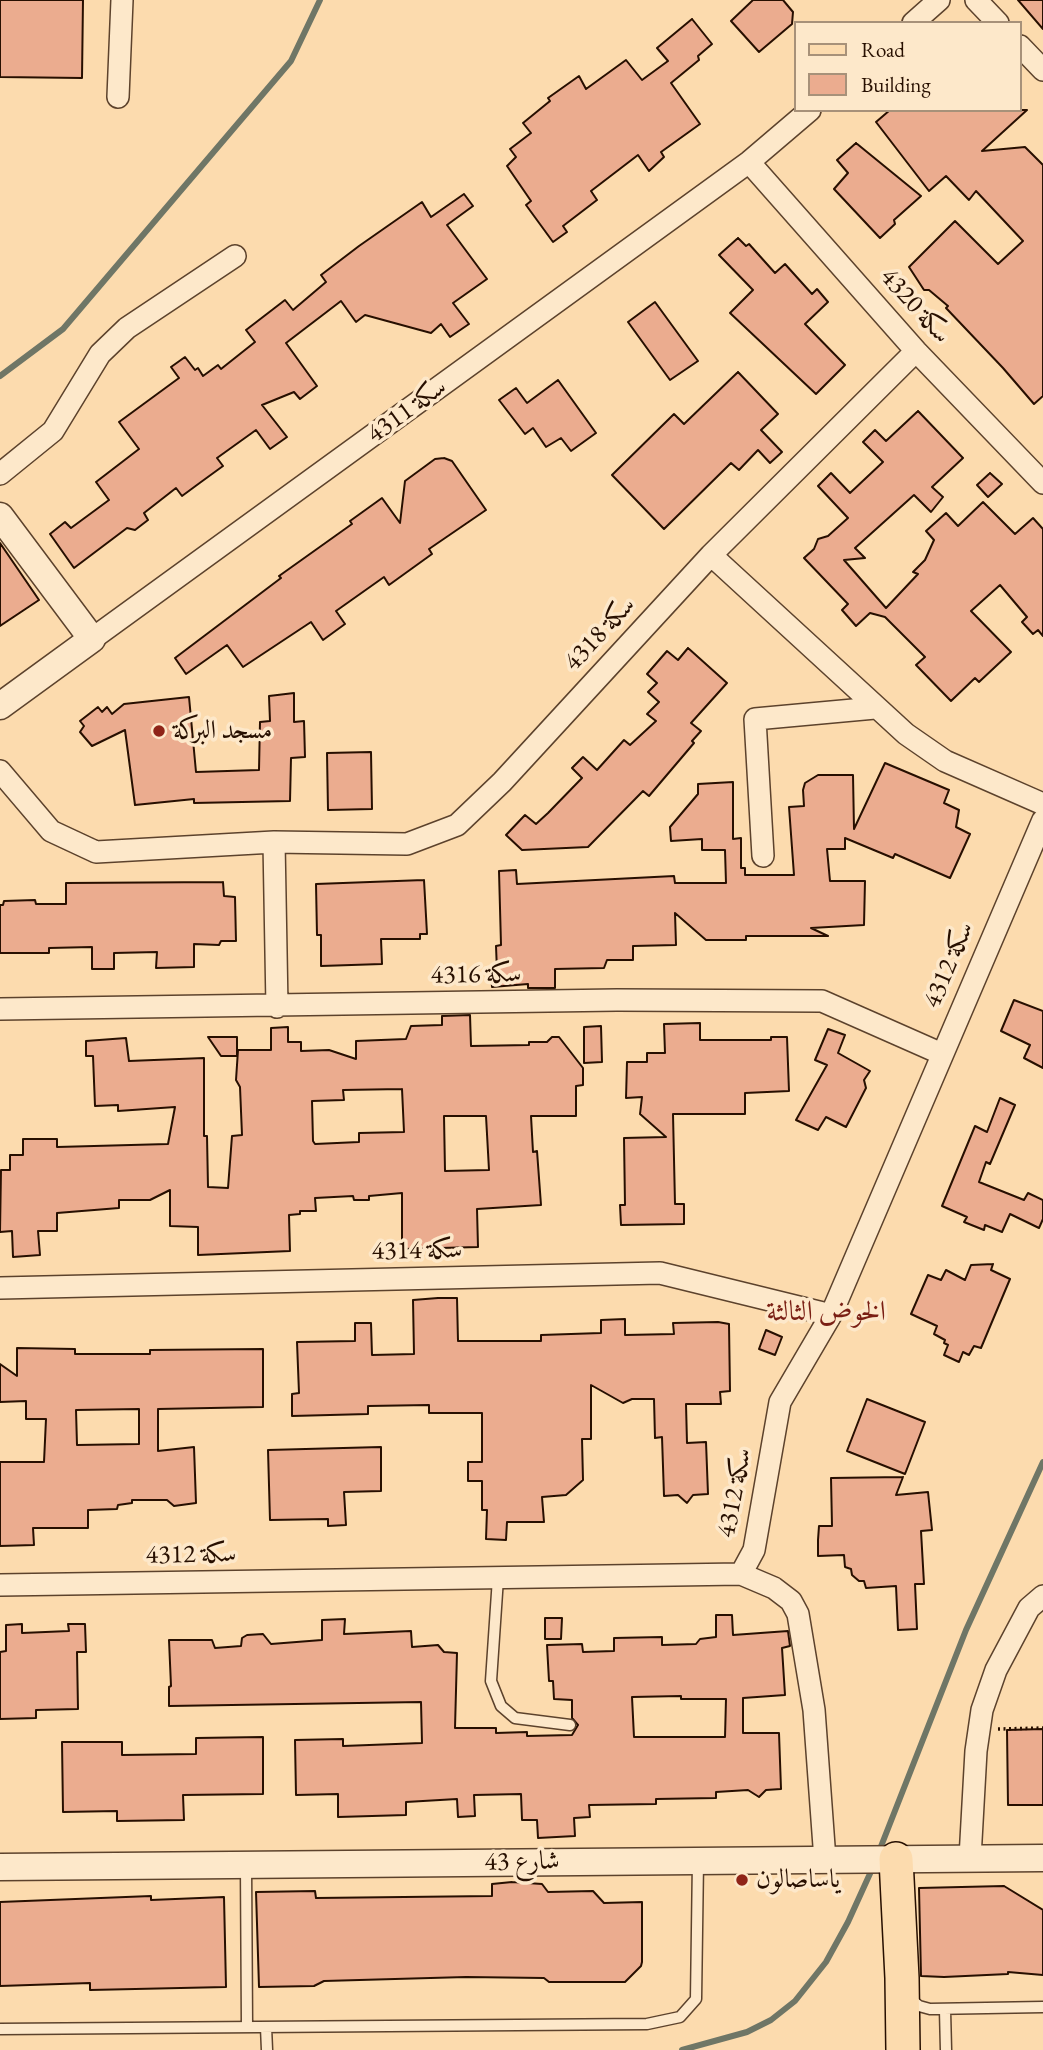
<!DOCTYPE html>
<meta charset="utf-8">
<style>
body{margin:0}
#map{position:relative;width:1043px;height:2050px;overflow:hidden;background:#fcdbae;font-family:"EB Garamond",serif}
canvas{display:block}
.legend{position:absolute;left:794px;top:21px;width:228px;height:91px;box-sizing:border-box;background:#fde8ca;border:2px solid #a79179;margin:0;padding:9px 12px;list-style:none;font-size:21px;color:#270f00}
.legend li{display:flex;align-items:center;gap:14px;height:35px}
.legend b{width:35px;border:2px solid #a79179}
</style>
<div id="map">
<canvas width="1043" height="2050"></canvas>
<ul class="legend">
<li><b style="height:9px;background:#fcdbae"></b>Road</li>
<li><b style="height:19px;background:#ebac8f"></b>Building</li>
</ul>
</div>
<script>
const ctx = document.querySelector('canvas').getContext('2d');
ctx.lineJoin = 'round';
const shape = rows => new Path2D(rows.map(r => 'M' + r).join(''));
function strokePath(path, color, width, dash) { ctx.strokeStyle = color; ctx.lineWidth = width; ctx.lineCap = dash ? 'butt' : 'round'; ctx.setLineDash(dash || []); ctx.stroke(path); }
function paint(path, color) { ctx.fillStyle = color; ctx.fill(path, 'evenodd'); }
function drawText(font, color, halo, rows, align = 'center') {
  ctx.font = font + ' "EB Garamond",Amiri,serif'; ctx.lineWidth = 7; ctx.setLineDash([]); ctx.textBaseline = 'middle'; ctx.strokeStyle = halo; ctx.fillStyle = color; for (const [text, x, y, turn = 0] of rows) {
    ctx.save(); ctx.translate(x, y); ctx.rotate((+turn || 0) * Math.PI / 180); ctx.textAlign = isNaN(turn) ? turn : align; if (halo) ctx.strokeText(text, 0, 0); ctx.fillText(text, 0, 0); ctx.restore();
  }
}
strokePath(shape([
 [0,376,63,329,291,61,320,0],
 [878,1854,966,1630,1043,1462],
 [682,2050,747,2032,771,2020,795,2001,826,1962,848,1922,873,1867]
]), '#6f7666', 6);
const building = shape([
 [0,0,83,0,82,78,0,77,0,0],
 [753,0,783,0,793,12,792,24,759,52,731,21,753,0],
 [1018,0,1043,0,1043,29,1018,0],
 [692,19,712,44,698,56,699,60,671,83,700,124,661,152,664,157,649,171,638,155,591,191,597,200,563,226,567,232,553,242,526,205,531,201,507,166,516,157,510,149,531,133,523,123,550,101,548,98,579,76,586,89,626,60,642,80,668,61,657,48,692,19],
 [890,110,1027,110,982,151,1025,147,1043,165,1043,396,1034,404,1003,368,946,308,948,306,929,290,924,290,909,267,955,221,998,264,1023,241,976,191,969,200,946,176,929,191,876,122,890,110],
 [856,143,921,196,894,220,895,224,880,238,834,189,848,173,837,160,856,143],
 [464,194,473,206,447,225,487,279,453,303,469,324,450,337,441,324,431,333,365,315,356,322,341,301,286,343,317,386,300,399,294,392,262,405,287,437,270,449,256,430,217,458,223,466,201,482,182,496,176,488,144,513,148,520,135,530,127,528,74,568,50,534,65,522,71,528,109,500,96,482,139,449,119,422,179,378,171,367,185,357,195,370,198,368,203,376,218,365,221,369,255,342,246,330,285,300,293,310,326,282,321,275,359,246,422,202,431,217,464,194],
 [738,238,746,246,749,244,775,273,785,264,812,294,817,289,828,302,805,324,845,365,816,394,730,313,753,290,719,255,738,238],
 [655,302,698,361,670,380,628,322,655,302],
 [738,372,778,414,761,430,782,452,770,463,758,450,739,470,731,463,664,529,612,475,674,414,684,424,738,372],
 [558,380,596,433,571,451,561,438,546,447,533,428,525,434,499,400,516,388,527,403,558,380],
 [918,411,963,458,932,487,943,497,931,512,914,495,855,548,865,558,844,560,886,608,918,574,913,572,925,560,934,540,926,531,946,513,958,526,983,502,1015,534,1033,518,1043,529,1043,636,1038,630,1033,634,1022,622,1027,617,1000,585,971,611,1011,652,979,682,975,678,951,701,916,665,925,657,885,617,870,613,856,626,842,610,848,604,804,558,814,549,818,539,828,536,848,518,818,486,831,473,850,493,883,462,863,442,875,430,886,441,918,411],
 [444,458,452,461,486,510,429,549,432,554,389,585,384,577,336,611,345,624,323,640,311,622,243,667,227,645,186,674,175,658,281,578,279,576,352,524,350,521,382,498,400,523,405,481,435,459,444,458],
 [990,473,1002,484,988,497,977,485,990,473],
 [0,543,39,600,0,626,0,543],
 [688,648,727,683,691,723,701,731,692,741,694,743,649,796,643,791,588,847,522,850,506,835,525,815,536,824,548,813,582,778,572,768,583,757,597,770,624,740,630,745,656,721,647,714,659,702,648,692,657,683,647,674,667,651,678,660,688,648],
 [294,693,294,722,304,721,305,757,291,758,290,801,194,803,194,799,135,805,125,730,92,746,80,732,84,726,80,721,98,707,102,712,107,707,112,714,124,704,189,697,196,772,259,770,260,722,270,721,269,696,294,693],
 [371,752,372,809,328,810,327,753,371,752],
 [885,763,949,790,944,803,959,810,956,827,970,834,950,878,895,854,893,858,845,838,845,849,827,849,830,881,865,881,864,925,811,928,828,936,746,936,746,940,706,940,675,913,676,945,633,946,633,960,607,960,604,968,555,969,555,988,528,988,528,984,492,987,491,971,497,971,496,946,501,945,499,871,516,870,517,884,674,876,675,883,726,883,725,850,702,850,702,839,671,841,670,827,698,794,698,784,733,782,733,839,741,838,741,868,745,868,745,875,794,875,789,807,804,806,803,790,805,783,818,775,853,775,854,829,885,763],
 [424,880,427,934,420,934,420,939,381,939,382,964,321,966,321,935,317,935,316,884,424,880],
 [223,882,224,896,235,897,236,941,221,941,219,945,194,944,194,967,156,968,157,952,114,953,114,969,92,969,92,947,49,948,49,953,0,953,0,905,3,905,4,901,35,900,36,904,66,904,66,883,223,882],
 [1014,1000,1043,1011,1043,1068,1024,1058,1030,1045,1001,1031,1014,1000],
 [470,1015,471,1046,529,1045,529,1042,547,1042,552,1037,559,1037,583,1068,583,1085,576,1086,576,1116,531,1116,533,1152,537,1151,541,1205,477,1209,478,1247,402,1249,402,1193,369,1196,369,1200,354,1200,353,1196,315,1198,316,1211,300,1211,300,1214,289,1215,290,1251,198,1255,198,1227,170,1226,170,1190,150,1200,119,1200,119,1208,57,1213,57,1231,38,1231,40,1255,13,1257,12,1231,0,1232,1,1170,10,1170,10,1155,23,1155,23,1139,57,1139,57,1147,168,1144,175,1107,118,1111,118,1105,95,1106,93,1056,86,1056,86,1041,126,1038,129,1061,204,1058,204,1136,207,1136,208,1187,228,1188,232,1136,242,1135,240,1087,236,1080,238,1050,271,1050,271,1028,288,1027,288,1042,301,1042,301,1051,329,1050,356,1059,356,1041,406,1039,411,1026,442,1025,442,1016,470,1015],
 [402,1089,404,1132,359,1133,359,1142,315,1144,313,1141,312,1101,344,1100,343,1090,402,1089],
 [444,1116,486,1116,489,1170,445,1171,444,1116],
 [700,1023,700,1040,771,1040,771,1037,787,1037,789,1091,745,1093,745,1114,673,1114,675,1204,684,1204,684,1224,621,1225,620,1205,625,1205,624,1138,666,1137,640,1114,642,1097,626,1098,627,1062,647,1062,647,1053,665,1053,664,1024,700,1023],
 [601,1026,602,1062,584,1063,584,1027,601,1026],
 [828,1029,845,1035,838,1053,870,1071,864,1080,866,1088,846,1127,826,1117,818,1130,796,1120,827,1065,815,1060,828,1029],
 [208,1037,237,1037,237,1056,221,1056,208,1037],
 [1000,1098,1015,1105,990,1164,986,1162,979,1182,1024,1200,1028,1193,1043,1200,1043,1219,1039,1228,1010,1214,1002,1232,985,1225,984,1230,964,1222,967,1217,942,1206,975,1126,987,1132,1000,1098],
 [993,1264,991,1270,1010,1279,981,1348,974,1346,969,1355,963,1352,959,1362,944,1355,948,1345,944,1343,945,1340,934,1334,937,1326,911,1314,928,1275,941,1280,946,1270,965,1280,971,1265,993,1264],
 [438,1298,457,1298,458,1341,541,1341,541,1335,601,1333,601,1320,625,1319,625,1335,674,1334,673,1323,718,1322,729,1324,730,1391,720,1392,721,1404,686,1404,687,1443,706,1442,708,1494,693,1495,687,1503,678,1495,664,1496,662,1437,655,1438,654,1399,632,1399,623,1403,591,1385,591,1439,582,1439,583,1480,566,1495,542,1497,544,1522,507,1522,506,1540,486,1539,487,1510,482,1510,482,1481,468,1481,468,1462,482,1462,482,1413,429,1413,429,1405,368,1406,368,1414,292,1416,292,1394,299,1393,297,1342,355,1341,355,1323,371,1323,372,1355,414,1354,413,1300,438,1298],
 [766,1330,782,1337,775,1355,759,1349,766,1330],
 [17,1348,75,1349,75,1354,150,1354,150,1350,263,1349,263,1407,158,1409,158,1451,194,1447,196,1503,174,1506,167,1500,132,1500,132,1503,118,1505,117,1509,88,1510,88,1528,33,1528,34,1545,0,1546,0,1462,44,1462,46,1419,26,1419,26,1401,0,1402,0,1364,17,1376,17,1348],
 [139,1409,139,1444,77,1445,76,1410,139,1409],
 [867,1399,925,1422,905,1474,847,1451,867,1399],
 [381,1447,381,1491,344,1492,346,1525,328,1526,328,1519,270,1520,268,1450,381,1447],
 [903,1477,896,1495,928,1492,932,1530,921,1531,924,1584,915,1584,917,1629,898,1630,896,1586,866,1588,864,1581,859,1581,852,1575,851,1569,845,1567,844,1555,818,1556,818,1540,819,1526,832,1526,831,1478,903,1477],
 [716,1615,732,1615,733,1635,788,1631,790,1646,782,1648,785,1695,743,1698,743,1733,779,1733,781,1789,766,1790,759,1797,748,1790,716,1792,716,1798,656,1799,656,1804,589,1805,590,1817,574,1818,575,1836,538,1838,537,1820,522,1820,521,1794,474,1795,475,1816,458,1817,457,1799,406,1802,406,1815,338,1817,338,1794,296,1795,295,1740,343,1739,343,1746,422,1743,421,1702,169,1706,169,1687,171,1686,169,1640,212,1640,215,1648,241,1646,242,1638,247,1635,263,1634,271,1644,322,1640,322,1620,345,1619,344,1634,411,1631,412,1647,438,1645,444,1652,457,1653,455,1728,496,1728,496,1733,527,1732,527,1736,572,1735,578,1725,572,1718,572,1700,554,1699,553,1681,549,1681,547,1645,582,1644,583,1652,614,1651,614,1638,662,1637,662,1645,696,1644,700,1639,716,1637,716,1615],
 [681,1696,681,1699,726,1699,725,1737,634,1737,632,1697,681,1696],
 [545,1618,562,1618,561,1639,545,1639,545,1618],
 [22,1624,22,1633,69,1631,68,1624,85,1624,86,1652,77,1652,78,1709,36,1710,36,1718,0,1719,0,1652,6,1651,6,1625,22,1624],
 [1043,1729,1043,1805,1008,1805,1007,1730,1043,1729],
 [263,1737,263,1794,183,1795,184,1820,117,1821,117,1811,63,1812,62,1742,122,1742,122,1755,196,1754,196,1738,263,1737],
 [512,1882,542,1884,548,1892,593,1891,604,1903,642,1902,642,1962,641,1966,625,1982,549,1982,544,1978,466,1977,324,1981,314,1986,259,1987,256,1892,315,1891,316,1898,492,1896,492,1884,512,1882],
 [1004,1886,1043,1910,1043,1975,1008,1972,1008,1974,944,1977,921,1976,919,1888,1004,1886],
 [151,1896,151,1900,224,1897,226,1987,90,1990,90,1983,0,1986,0,1902,151,1896]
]);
paint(building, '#ebac8f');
strokePath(building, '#270f00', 2);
const service = shape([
 [498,1578,491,1681,501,1706,515,1718,570,1725],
 [246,1866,247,2027],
 [909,1998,919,2006,930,2009,1043,2007],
 [945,2010,946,2050],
 [266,2027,267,2050],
 [0,2029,647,2024,680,2017,696,1999,698,1861]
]);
const minor = shape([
 [976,0,998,23],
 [913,23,939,0],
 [1020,46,1043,70],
 [118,97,122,0],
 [749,162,916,351,1043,483],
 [0,474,53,431,100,354,127,328,235,256],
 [711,555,906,734,945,761,1043,804],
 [92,639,749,162,810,110],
 [0,771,51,831,96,852,274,842,407,844,457,825,502,782,711,555,916,351],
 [274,842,277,1007],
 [763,856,755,719,875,708],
 [0,1009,617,1000,822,1001,942,1054],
 [0,1288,660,1273,831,1315],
 [741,1574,754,1550,780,1402,831,1315,1043,820],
 [0,1585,741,1574,774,1588,791,1601,798,1614,814,1710,825,1860],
 [970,1858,976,1751,982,1710,996,1670,1029,1608,1043,1596]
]);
const tertiary = shape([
 [0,516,92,639,0,706],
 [0,1867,1043,1858]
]);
const primary = shape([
 [896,1859,902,1978,903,2050]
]);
strokePath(service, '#5c422c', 13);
strokePath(minor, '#5c422c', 24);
strokePath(tertiary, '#5c422c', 29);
strokePath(primary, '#270f00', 36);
strokePath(shape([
 [998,1729,1043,1728]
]), '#270f00', 3.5, [2, 3.5]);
strokePath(service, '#fde8ca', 10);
strokePath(minor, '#fde8ca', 21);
strokePath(tertiary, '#fde8ca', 26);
strokePath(primary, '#fcdbae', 33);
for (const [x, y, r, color] of [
 [159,731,7,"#8f2418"],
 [742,1880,7,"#8f2418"]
]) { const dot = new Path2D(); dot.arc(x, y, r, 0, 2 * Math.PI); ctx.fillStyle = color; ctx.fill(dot); strokePath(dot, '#fde8ca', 2.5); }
drawText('26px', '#270f00', '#fde8ca', [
 ["سكة 4320",915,306,48],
 ["سكة 4311",407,411,-36],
 ["سكة 4318",600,634,-47],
 ["سكة 4312",949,965,-67],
 ["سكة 4316",476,975,-1],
 ["سكة 4314",417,1251,-1],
 ["سكة 4312",735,1493,-79],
 ["سكة 4312",191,1555,-1],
 ["شارع 43",522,1862,-1]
]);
drawText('26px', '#270f00', '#fde8ca', [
 ["مسجد البركة",173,731],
 ["ياساصالون",756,1880]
], 'left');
drawText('28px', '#7a1f14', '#fde8ca', [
 ["الخوض الثالثة",826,1312]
]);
</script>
